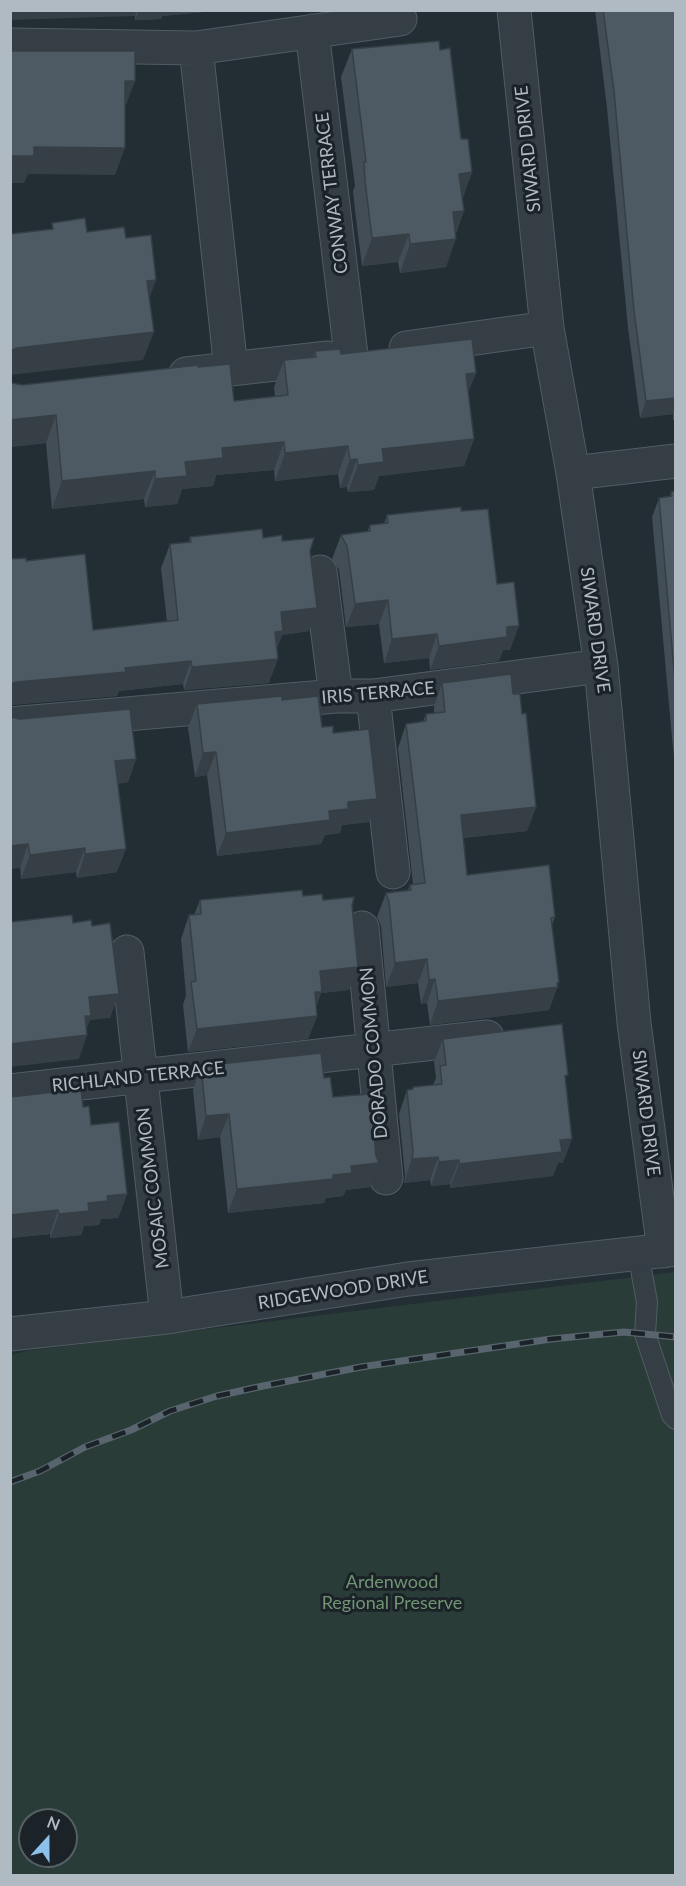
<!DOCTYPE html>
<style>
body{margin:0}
#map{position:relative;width:686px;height:1886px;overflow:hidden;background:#222d34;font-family:Lato,sans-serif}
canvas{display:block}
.frame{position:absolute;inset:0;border:12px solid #afbac2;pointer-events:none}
.north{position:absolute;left:18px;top:1808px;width:60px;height:60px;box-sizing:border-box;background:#1b2329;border:2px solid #565f66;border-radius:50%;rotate:21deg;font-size:16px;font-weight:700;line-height:24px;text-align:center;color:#afbac2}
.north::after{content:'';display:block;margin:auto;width:21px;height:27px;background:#8bc1eb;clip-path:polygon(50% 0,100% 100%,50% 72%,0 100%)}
</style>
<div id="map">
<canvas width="686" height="1886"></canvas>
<div class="frame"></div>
<div class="north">N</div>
</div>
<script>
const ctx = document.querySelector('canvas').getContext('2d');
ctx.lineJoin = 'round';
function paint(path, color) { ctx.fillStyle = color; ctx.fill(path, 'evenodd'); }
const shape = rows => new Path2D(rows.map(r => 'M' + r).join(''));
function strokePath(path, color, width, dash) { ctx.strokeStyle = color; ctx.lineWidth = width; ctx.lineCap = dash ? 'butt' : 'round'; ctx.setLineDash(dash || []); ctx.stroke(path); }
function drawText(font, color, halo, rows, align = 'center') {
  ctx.font = font + ' Lato,sans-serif'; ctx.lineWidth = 6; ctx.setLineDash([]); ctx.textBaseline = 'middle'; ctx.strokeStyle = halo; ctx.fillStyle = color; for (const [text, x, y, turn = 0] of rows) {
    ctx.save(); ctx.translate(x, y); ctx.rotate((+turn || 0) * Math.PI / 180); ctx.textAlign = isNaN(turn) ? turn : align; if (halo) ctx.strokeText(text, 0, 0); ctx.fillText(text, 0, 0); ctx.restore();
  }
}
paint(shape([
 [675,1272,675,1875,11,1875,10,1355,26,1351],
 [30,1820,66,1820,66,1856,30,1856]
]), '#2a3c38');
const service = shape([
 [638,1253,647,1302,645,1334,672,1415,676,1419]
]);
const minor = shape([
 [514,10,547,328,573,473,601,666,634,1023,664,1251],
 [312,31,351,355],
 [10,45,196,48,400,19],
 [196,48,231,369],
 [406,348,547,328],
 [186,374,328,358],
 [573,473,676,461],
 [320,572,336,696],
 [373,696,393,872],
 [10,724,336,696,373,696,601,666],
 [362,928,386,1178],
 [127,952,167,1317],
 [10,1091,487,1037],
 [10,1334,167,1317,408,1279,676,1249]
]);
strokePath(service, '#525c63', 22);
strokePath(minor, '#525c63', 35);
strokePath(service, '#353e45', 20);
strokePath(minor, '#353e45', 33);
const rail = shape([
 [10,1482,40,1471,85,1447,131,1430,170,1411,217,1396,263,1386,361,1367,551,1339,624,1332,676,1337]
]);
strokePath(rail, '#59656e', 7);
strokePath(rail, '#1b2329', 4.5, [14]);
paint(shape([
 [10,10,224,10,162,16,161,19,135,20,135,16],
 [595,10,675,10,675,420,673,420,673,414,640,418,628,328,607,108],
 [352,49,440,50,461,139,472,172,462,199,464,211,456,233,446,267,400,273,398,262,362,266,355,210,353,191,355,186,341,77],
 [315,351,476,373,468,392,474,439,464,466,379,476,374,490,348,492,347,487,340,488,338,474,275,481,274,470,216,475,213,486,182,489,177,504,145,507,144,499,52,509,46,443,10,447,10,382,12,383,22,385,198,367,234,401,275,397,274,387,284,360,313,357],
 [675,491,675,767,672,738,652,517,659,498,670,497,671,492],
 [461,511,497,584,510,650,503,650,499,661,430,670,429,658,384,663,379,624,346,627,339,570,332,559,341,535,367,532,370,525,384,524,387,515],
 [190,537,263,538,282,541,310,551,309,631,282,635,277,648,269,683,184,690,183,684,119,691,117,696,10,705,10,559,26,561,93,630,167,622,161,568,170,544,189,542],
 [442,683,513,694,522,714,536,807,527,831,463,838,467,875,555,917,552,925,559,982,549,1010,430,1025,427,1003,421,1004,418,983,386,987,381,926,377,917,386,893,408,890,410,885,413,884,398,748,406,724,423,721,426,714,434,713,434,707],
 [282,700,322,727,333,733,377,799,369,822,342,825,340,833,325,835,321,844,217,856,207,775,195,777,188,728,197,704],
 [10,717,136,759,128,782,117,784,117,872,77,878,76,872,21,879],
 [303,896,352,906,349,990,321,993,316,1007,317,1016,308,1039,188,1052,183,1005,186,995,181,939,189,915,194,915,200,900],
 [443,1039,566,1083,563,1163,558,1163,553,1176,450,1188,450,1184,431,1186,430,1180,404,1183,405,1176,399,1114,407,1090,412,1089,413,1087,433,1085,436,1078,434,1062],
 [201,1066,324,1078,370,1187,346,1190,343,1196,326,1198,324,1203,228,1213,220,1137,198,1140,193,1090],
 [10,1097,83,1107,91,1125,127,1194,118,1218,101,1219,99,1225,84,1226,81,1235,50,1238,50,1234,10,1238]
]), '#424d55');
paint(shape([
 [10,10,137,10,135,16,10,20],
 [139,10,224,10,162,16,161,19,135,20],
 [125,81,135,81,125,108],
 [34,147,125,148,115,175,28,174,24,183,10,183,10,156],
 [472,172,462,201,459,174],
 [464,211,453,239,456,239,446,267,400,273,410,244,453,212],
 [409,234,398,262,362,266,372,238],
 [156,280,146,308,147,281],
 [154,332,143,360,10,375,10,351,17,348],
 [476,373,465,400,466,374],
 [675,398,675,407,673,414,640,418,646,401],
 [56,415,46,443,10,447,10,420],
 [474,439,464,466,379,476,374,490,348,492,358,465,382,449],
 [284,442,274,470,216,475,213,486,182,489,177,504,145,507,155,479,185,462,222,448],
 [348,446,338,474,275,481,285,453],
 [357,459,347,487,340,488,350,460],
 [155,471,144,499,52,509,62,481],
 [388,600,379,624,346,627,355,604],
 [317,608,309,631,282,635,274,655,267,656,281,612],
 [519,626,510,650,503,650,499,661,430,670,439,646,507,627],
 [437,634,429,658,384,663,392,639],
 [278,659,269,683,184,690,192,667],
 [191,661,183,684,119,691,117,696,10,705,10,684,17,682,125,668],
 [216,752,207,775,195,777,203,753],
 [136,759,128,782,106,785,115,761],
 [377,799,369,822,342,825,340,833,325,835,321,844,217,856,226,833,329,811,348,802],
 [536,807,527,831,452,839,461,815],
 [28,844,20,868,10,869,10,846],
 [85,848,76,872,21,879,30,855],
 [126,849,117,872,77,878,85,854],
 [427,959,418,983,386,987,395,963],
 [358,967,349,990,321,993,313,1016,314,994,320,971],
 [435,979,427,1003,421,1004,429,980],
 [559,982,549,1010,430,1025,438,1001],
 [119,994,110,1018,90,1020,84,1036,87,1035,79,1059,10,1067,10,1044,89,997],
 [317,1016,308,1039,188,1052,197,1029],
 [229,1114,220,1137,198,1140,206,1116],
 [572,1139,563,1163,558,1163,553,1176,450,1188,459,1164,560,1140],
 [438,1157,430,1180,404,1183,412,1159],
 [459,1160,450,1184,431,1186,439,1162],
 [379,1163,370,1187,346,1190,343,1196,326,1198,324,1203,228,1213,237,1189,333,1175,351,1166],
 [127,1194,118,1218,101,1219,99,1225,84,1226,81,1235,50,1238,59,1214,107,1196],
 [58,1210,50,1234,10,1238,10,1215]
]), '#363f45');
const building = shape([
 [603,10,675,10,675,398,646,401,634,311,614,91,603,10],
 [439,41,440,50,450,48,461,139,468,139,472,172,459,174,464,211,453,212,456,239,410,244,409,234,372,238,365,181,364,162,366,162,352,49,439,41],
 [10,51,135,51,135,81,125,81,125,148,34,147,34,156,10,156,10,51],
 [85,218,87,232,124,227,126,238,151,235,156,280,147,281,154,332,17,348,10,351,10,234,53,229,52,223,85,218],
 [472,339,476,373,466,374,474,439,382,449,384,462,358,465,357,459,350,460,348,446,285,453,284,442,222,448,223,458,185,462,187,476,155,479,155,471,62,481,56,415,10,420,10,382,12,383,22,385,198,365,198,367,230,364,234,401,288,395,284,360,316,357,315,351,340,349,341,354,472,339],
 [675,491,675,682,659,498,672,496,671,492,675,491],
 [461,507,461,511,488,509,497,584,514,582,519,626,507,627,507,637,439,646,437,634,392,639,388,600,355,604,347,546,341,535,370,531,370,525,388,523,387,515,461,507],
 [262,529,263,538,282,535,282,541,314,538,310,551,317,608,281,612,283,631,275,632,278,659,192,667,191,661,125,668,126,672,17,682,10,684,10,559,26,558,26,561,85,554,93,630,178,620,170,544,191,542,190,537,262,529],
 [511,674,513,694,520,694,522,714,526,713,536,807,461,815,467,875,549,865,555,917,551,918,559,982,557,983,558,987,438,1001,435,979,429,980,427,959,395,963,389,902,386,893,411,890,410,885,425,883,406,724,426,721,426,714,445,712,442,683,511,674],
 [282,696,282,700,318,696,322,727,333,726,333,733,369,729,377,799,348,802,348,809,329,811,330,820,226,833,216,752,203,753,197,704,282,696],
 [130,709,136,759,115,761,126,849,85,854,85,848,30,855,28,844,10,846,10,717,20,719,130,709],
 [302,890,303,896,322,894,323,900,354,897,352,906,358,967,320,971,322,992,315,992,317,1016,197,1029,191,982,196,981,189,915,201,914,200,900,302,890],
 [72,915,73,923,91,920,92,926,110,923,119,994,89,997,91,1016,85,1016,87,1035,10,1044,10,922,72,915],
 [562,1024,568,1075,565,1076,572,1139,560,1140,562,1152,459,1164,459,1160,439,1162,438,1157,412,1159,413,1152,407,1090,413,1089,413,1087,442,1084,440,1066,446,1065,443,1039,562,1024],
 [321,1053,324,1078,330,1077,333,1097,370,1094,376,1156,379,1163,351,1166,352,1173,333,1175,333,1179,237,1189,229,1114,206,1116,201,1066,321,1053],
 [81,1089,83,1107,89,1106,91,1125,119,1122,127,1194,107,1196,108,1201,88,1203,89,1211,59,1214,58,1210,10,1215,10,1097,81,1089]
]);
paint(building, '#4d5a63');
strokePath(building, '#363f45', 1.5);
drawText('18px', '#afbac2', '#1b2329', [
 ["SIWARD DRIVE",528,149,-96],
 ["CONWAY TERRACE",332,193,-97],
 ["SIWARD DRIVE",595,630,82],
 ["IRIS TERRACE",378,693,-5],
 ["DORADO COMMON",374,1053,-95],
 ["RICHLAND TERRACE",138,1077,-6],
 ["SIWARD DRIVE",646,1113,83],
 ["MOSAIC COMMON",153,1188,-97],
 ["RIDGEWOOD DRIVE",343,1290,-9]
]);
drawText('18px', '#719573', '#1b2329', [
 ["Ardenwood",392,1582],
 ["Regional Preserve",392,1603]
]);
</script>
